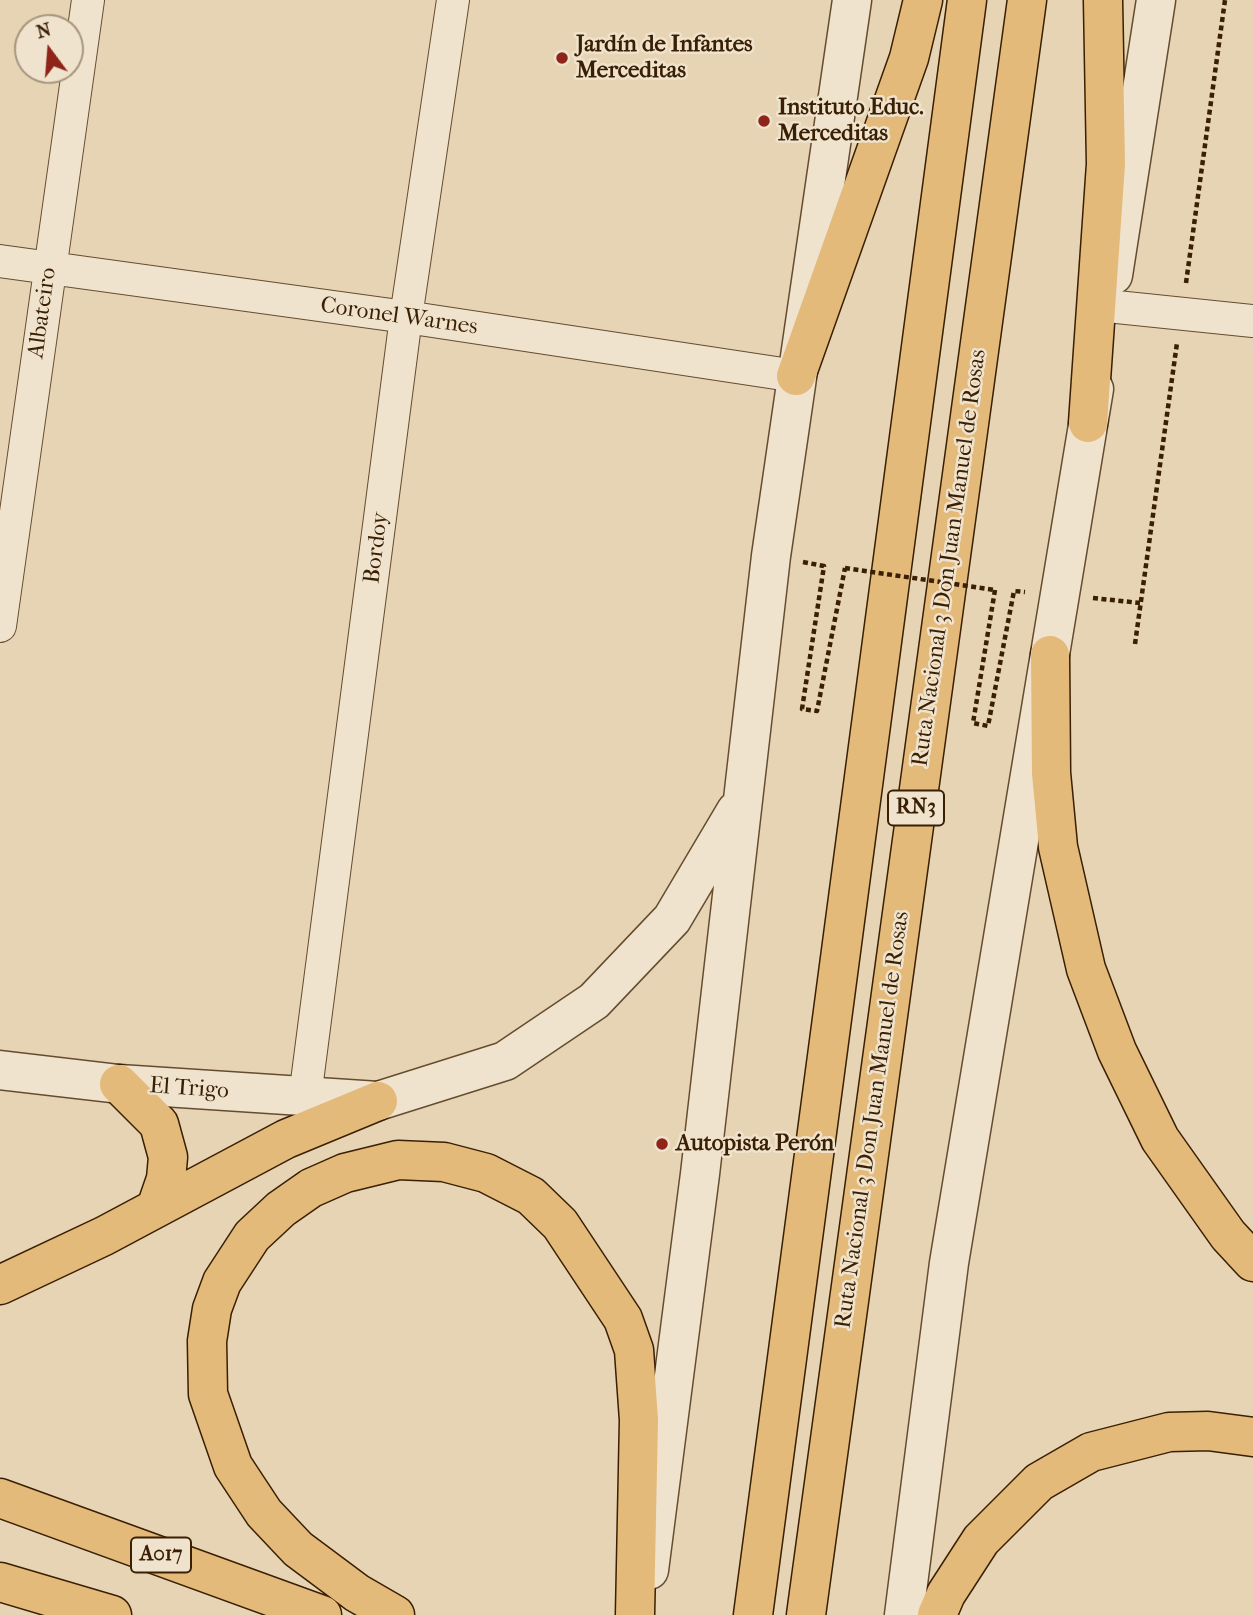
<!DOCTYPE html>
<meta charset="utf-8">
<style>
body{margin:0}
#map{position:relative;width:1253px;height:1615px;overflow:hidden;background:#e6d4b4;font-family:"IM FELL French Canon",serif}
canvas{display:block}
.north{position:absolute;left:14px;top:14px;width:70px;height:70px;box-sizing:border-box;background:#efe3ce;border:2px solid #a7957d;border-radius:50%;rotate:344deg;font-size:19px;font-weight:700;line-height:28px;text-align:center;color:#3a1f03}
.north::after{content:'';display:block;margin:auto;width:24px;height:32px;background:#8f2418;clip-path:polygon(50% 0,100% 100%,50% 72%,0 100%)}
</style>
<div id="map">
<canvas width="1253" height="1615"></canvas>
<div class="north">N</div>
</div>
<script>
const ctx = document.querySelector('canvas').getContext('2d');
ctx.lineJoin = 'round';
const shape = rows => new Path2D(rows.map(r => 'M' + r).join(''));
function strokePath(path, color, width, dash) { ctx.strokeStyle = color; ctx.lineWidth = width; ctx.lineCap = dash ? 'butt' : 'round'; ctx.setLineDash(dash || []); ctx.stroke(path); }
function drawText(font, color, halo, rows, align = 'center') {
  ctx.font = font + ' "IM FELL French Canon",serif'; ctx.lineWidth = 5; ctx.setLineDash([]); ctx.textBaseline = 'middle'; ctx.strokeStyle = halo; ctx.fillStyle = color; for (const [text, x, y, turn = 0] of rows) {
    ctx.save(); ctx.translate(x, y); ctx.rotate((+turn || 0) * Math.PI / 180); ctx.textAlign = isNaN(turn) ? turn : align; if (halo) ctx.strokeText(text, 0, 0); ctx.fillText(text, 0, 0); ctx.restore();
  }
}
const minor = shape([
 [0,261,406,317,796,376],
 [1107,306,1253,321],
 [0,626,88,0],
 [305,1097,406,317,453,0]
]);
const tertiary = shape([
 [1113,275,1156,0],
 [0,1070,119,1084,378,1101,505,1061,594,1001,672,919,736,811],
 [649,1570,700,1174,771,556,852,0],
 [904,1615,949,1263,1094,389]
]);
const trunk = shape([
 [796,376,909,58,923,0],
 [1088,423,1106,164,1103,0],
 [753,1615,967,0],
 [806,1615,1027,0]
]);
const motorway = shape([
 [1050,655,1051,773,1058,847,1086,969,1117,1051,1160,1139,1228,1235,1253,1262],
 [119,1084,159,1124,168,1157,166,1179,156,1208],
 [0,1285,104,1236,286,1139,378,1101],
 [0,1498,322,1615],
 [0,1582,112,1615],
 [395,1615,357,1593,298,1549,264,1513,233,1466,208,1394,207,1341,212,1309,222,1282,252,1236,281,1209,311,1188,345,1173,398,1160,444,1162,486,1173,531,1196,560,1224,623,1319,634,1350,639,1420,635,1615],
 [937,1615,946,1594,981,1540,1039,1482,1091,1452,1169,1432,1208,1431,1253,1437]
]);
strokePath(minor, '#654c2f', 34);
strokePath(tertiary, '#654c2f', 41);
strokePath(trunk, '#3a1f03', 41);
strokePath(motorway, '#3a1f03', 41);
strokePath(shape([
 [1186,283,1225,0],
 [803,562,824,566,802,709,817,711,845,568],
 [995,590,973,723,988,726,1014,591,1025,592],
 [1093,598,1140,603],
 [1135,644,1177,343]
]), '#3a1f03', 4.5, [5, 3.5]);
strokePath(minor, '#efe3ce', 32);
strokePath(tertiary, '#efe3ce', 38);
strokePath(trunk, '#e3ba7a', 38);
strokePath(motorway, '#e3ba7a', 38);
strokePath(shape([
 [845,568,995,590]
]), '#3a1f03', 4.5, [5, 3.5]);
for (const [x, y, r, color] of [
 [562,58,7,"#8f2418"],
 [764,121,7,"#8f2418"],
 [662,1144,7,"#8f2418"]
]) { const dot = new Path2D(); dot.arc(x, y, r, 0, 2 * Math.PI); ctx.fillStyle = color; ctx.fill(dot); strokePath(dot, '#efe3ce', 2.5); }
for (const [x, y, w] of [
 [916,808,56],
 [161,1555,60]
]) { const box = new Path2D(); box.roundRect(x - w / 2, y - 17.5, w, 35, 5); ctx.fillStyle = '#efe3ce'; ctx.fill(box); strokePath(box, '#3a1f03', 2); }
drawText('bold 21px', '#3a1f03', null, [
 ["RN3",916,808],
 ["A017",161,1555]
]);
drawText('bold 23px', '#3a1f03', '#efe3ce', [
 ["Jardín de Infantes",576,45],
 ["Merceditas",576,71],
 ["Instituto Educ.",778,108],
 ["Merceditas",778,134],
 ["Autopista Perón",676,1144]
], 'left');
drawText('23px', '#3a1f03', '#efe3ce', [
 ["Albateiro",43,313,-82],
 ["Coronel Warnes",399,317,8],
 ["Bordoy",377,548,-83],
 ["Ruta Nacional 3 Don Juan Manuel de Rosas",950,558,-82],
 ["El Trigo",189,1089,4],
 ["Ruta Nacional 3 Don Juan Manuel de Rosas",873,1120,-82]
]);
</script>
